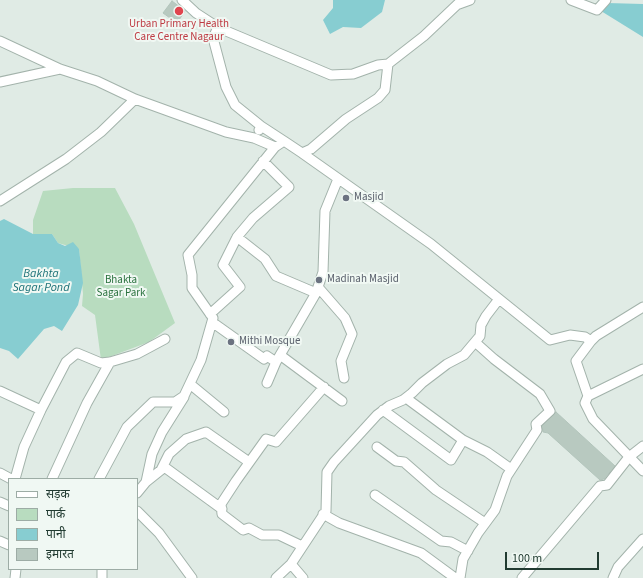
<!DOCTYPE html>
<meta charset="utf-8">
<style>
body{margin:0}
#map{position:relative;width:643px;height:578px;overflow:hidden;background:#e0ebe5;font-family:"Source Sans 3","Noto Sans Devanagari",sans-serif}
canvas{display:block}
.legend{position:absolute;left:8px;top:478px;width:130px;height:92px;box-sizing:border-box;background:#f0f8f3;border:1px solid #9daca5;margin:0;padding:5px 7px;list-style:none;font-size:12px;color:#213b31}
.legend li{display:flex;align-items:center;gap:8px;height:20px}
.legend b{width:20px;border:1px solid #9daca5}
.scale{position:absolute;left:505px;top:552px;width:94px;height:18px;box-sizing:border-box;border:2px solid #213b31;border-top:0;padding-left:5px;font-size:12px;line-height:14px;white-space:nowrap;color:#213b31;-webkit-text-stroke:3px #f0f8f3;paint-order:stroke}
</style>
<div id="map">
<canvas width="643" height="578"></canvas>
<ul class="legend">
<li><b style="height:5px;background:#fff"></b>सड़क</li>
<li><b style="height:11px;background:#b8dcbf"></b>पार्क</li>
<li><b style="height:11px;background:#87cdd1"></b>पानी</li>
<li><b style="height:11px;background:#b8c9c0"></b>इमारत</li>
</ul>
<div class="scale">100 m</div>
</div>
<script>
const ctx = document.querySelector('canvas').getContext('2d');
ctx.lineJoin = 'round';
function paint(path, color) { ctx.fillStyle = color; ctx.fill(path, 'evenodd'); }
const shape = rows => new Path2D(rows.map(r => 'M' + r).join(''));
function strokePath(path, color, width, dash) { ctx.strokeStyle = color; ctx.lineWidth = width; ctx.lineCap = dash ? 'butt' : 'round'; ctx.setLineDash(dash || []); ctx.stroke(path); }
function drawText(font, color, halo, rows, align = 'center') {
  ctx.font = font + ' "Source Sans 3",sans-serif'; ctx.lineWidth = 4; ctx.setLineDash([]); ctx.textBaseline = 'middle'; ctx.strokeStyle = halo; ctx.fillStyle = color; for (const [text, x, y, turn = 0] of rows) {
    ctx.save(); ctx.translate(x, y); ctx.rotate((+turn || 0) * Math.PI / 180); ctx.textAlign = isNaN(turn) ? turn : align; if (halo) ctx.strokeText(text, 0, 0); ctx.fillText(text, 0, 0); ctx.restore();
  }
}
paint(shape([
 [73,188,115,188,134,224,175,323,149,342,101,360,95,315,82,306,83,294,79,249,58,243,52,234,33,234,33,220,43,191]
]), '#b8dcbf');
paint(shape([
 [333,0,385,0,382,12,361,28,343,27,330,34,323,20,333,8],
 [607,3,643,4,643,37,601,11],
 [4,219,33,234,52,234,58,243,65,246,73,242,79,249,83,283,78,305,62,331,54,326,44,329,18,359,9,351,0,348,0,221]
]), '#87cdd1');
const building = shape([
 [172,1,185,11,177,23,163,13,172,1],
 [556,412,615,466,604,479,600,480,548,433,543,432,542,426,556,412]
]);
paint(building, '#b8c9c0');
strokePath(building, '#b2c4bb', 1);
const minor = shape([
 [182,0,196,13,219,28,331,75,353,74,378,65,388,64],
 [571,0,597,10,606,0],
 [459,4,470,0],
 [218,27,213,38,226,87,235,105,261,126],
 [0,41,60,69,97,81,135,99,226,132,254,138,275,147,284,141,302,153,311,149,346,119,378,98,385,90,388,64,424,36,462,0],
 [0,82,60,69],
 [259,130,261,126,284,141],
 [302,153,431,244,550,340,570,335,585,337,591,341,596,336,643,307],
 [0,201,66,159,101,132,135,99],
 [237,237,265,259,276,276,316,293],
 [318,287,345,318,352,334,341,361,344,378],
 [210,314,240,287,223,265,237,237,253,218,289,187,263,161],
 [212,322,264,359,267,356,276,362],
 [591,341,576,361,588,396,585,403,593,419,643,471],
 [280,355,342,401],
 [267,383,276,362,316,293,323,272,325,211,338,179],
 [190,384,224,412],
 [0,391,41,410],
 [588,396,643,369],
 [406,398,463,440,487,452,511,469],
 [383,410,451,460,463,440],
 [377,447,396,461,404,462,436,490,485,523],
 [163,466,222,509],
 [0,473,11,479],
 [15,479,24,447,41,410,66,362,77,353,101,363,110,362,137,354,165,339],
 [52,479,87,403,110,362],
 [99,479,127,427,153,402,175,402,184,396,201,360,213,318,192,288,192,275,188,255,275,147],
 [146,482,161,470,169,454,186,439,206,432,249,462],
 [137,493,146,482,152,454,162,432,184,397],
 [375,495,441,541,451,542,468,551],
 [0,502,9,506],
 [137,511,159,533,192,578],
 [323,514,339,523,421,553,455,578],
 [0,541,9,545],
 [302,546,279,535,262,535,249,528,243,530,222,514,221,504,236,481,266,439,276,442,324,387],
 [291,564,303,578],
 [15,578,16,569],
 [102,578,102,569],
 [276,578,291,564,326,511,327,472,334,462,377,415,389,406,403,400,412,393,422,383,447,364,464,355,480,336,481,325,486,316,499,299],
 [460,578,463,559,478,533,495,510,507,476,537,430,536,424,550,411,540,394,494,359,475,342],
 [522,578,600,486,607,485,629,457,643,446],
 [613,578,618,567,643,539]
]);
strokePath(minor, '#a3b3ab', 11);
strokePath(minor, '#fff', 9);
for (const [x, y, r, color] of [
 [179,11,5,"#e0444e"],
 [346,198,4,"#6b7280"],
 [319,280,4,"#6b7280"],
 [231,342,4,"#6b7280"]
]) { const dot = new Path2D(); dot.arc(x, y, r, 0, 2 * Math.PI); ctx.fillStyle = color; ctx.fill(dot); strokePath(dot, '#f0f8f3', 1.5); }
drawText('11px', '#be3a42', '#f0f8f3', [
 ["Urban Primary Health",179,25],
 ["Care Centre Nagaur",179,38]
]);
drawText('11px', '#5b616d', '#f0f8f3', [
 ["Masjid",354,198],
 ["Madinah Masjid",327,280],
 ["Mithi Mosque",239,342]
], 'left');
drawText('11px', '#2b723f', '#f0f8f3', [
 ["Bhakta",121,281],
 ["Sagar Park",121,294]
]);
drawText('italic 12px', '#1b7177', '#f0f8f3', [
 ["Bakhta",41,274],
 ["Sagar Pond",41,288]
]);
</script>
